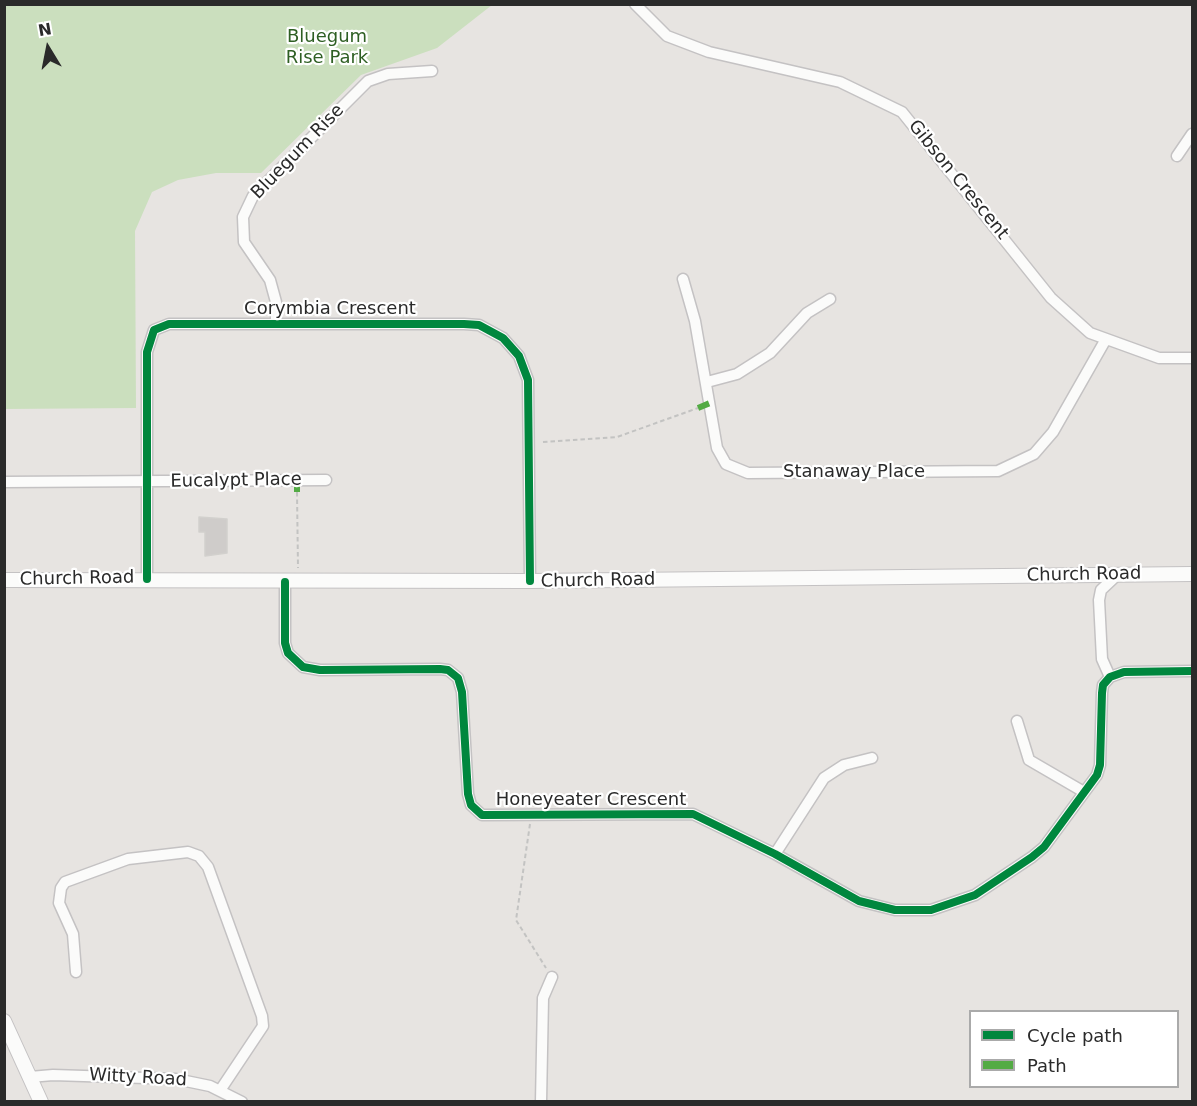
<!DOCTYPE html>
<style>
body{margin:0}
#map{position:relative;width:1197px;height:1106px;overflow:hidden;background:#e7e4e1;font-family:"DejaVu Sans",sans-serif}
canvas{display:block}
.frame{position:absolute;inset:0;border:6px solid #2a2a2a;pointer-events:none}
.legend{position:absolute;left:969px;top:1010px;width:210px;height:78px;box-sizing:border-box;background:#fff;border:2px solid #aaa;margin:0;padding:8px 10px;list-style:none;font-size:18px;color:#2a2a2a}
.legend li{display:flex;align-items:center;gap:12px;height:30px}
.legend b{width:30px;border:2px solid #aaa}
.north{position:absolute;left:18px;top:18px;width:60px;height:60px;-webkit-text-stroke:4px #fff;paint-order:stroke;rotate:350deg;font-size:16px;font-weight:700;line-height:24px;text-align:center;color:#2a2a2a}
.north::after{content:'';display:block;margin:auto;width:21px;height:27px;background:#2a2a2a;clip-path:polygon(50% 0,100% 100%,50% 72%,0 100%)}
</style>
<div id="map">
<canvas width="1197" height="1106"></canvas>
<div class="frame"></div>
<ul class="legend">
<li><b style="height:8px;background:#00873e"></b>Cycle path</li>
<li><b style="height:8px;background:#53ab44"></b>Path</li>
</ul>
<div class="north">N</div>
</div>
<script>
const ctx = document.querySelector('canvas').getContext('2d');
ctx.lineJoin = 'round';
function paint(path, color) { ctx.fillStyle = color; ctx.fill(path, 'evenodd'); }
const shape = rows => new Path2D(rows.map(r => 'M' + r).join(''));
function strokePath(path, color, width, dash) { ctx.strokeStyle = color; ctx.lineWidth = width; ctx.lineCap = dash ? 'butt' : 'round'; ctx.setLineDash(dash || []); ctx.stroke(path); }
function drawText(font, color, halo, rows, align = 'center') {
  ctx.font = font + ' "DejaVu Sans",sans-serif'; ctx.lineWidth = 4.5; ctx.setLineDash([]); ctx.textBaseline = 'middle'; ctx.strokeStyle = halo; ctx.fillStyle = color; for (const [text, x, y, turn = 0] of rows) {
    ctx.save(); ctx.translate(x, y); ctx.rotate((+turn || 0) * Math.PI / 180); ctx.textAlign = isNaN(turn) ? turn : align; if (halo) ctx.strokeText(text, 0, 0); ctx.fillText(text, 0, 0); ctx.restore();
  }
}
paint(shape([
 [4,5,5,4,492,5,437,48,361,75,261,173,216,173,178,180,152,192,135,231,136,408,5,409]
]), '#cbdfbe');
const building = shape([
 [199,517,227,519,227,553,205,556,205,532,199,532,199,517]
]);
paint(building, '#cfccca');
strokePath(building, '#d2d0cd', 1.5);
const minor = shape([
 [635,4,667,36,709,52,840,82,902,112,1051,298,1090,333,1159,358,1192,358],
 [1177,156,1192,134],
 [683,279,695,321,717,448,726,464,748,473,998,471,1034,454,1053,432,1106,339],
 [276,323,276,302,270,280,244,242,243,217,253,196,368,81,388,74,432,71],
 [707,382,737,374,770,353,807,313,830,299],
 [4,482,326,480],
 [147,579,147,352,154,330,169,324,464,324,479,325,503,338,519,356,528,380,530,581],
 [285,582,285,643,288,653,303,667,320,670,440,669,448,670,458,678,462,692,468,794,471,805,482,815,693,814,775,854,859,901,895,910,931,910,975,895,1032,857,1044,847,1097,775,1100,765,1102,693,1103,685,1110,677,1124,672,1192,671],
 [1110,677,1102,659,1099,600,1101,590,1117,575],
 [1017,721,1029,760,1084,792],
 [775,854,824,778,844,765,872,758],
 [76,972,73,934,59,903,61,888,65,882,128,859,188,852,199,856,208,867,262,1016,263,1026,221,1089],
 [30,1077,53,1075,176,1079,210,1086,242,1102],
 [541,1102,543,998,552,977]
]);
const secondary = shape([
 [4,580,530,581,1192,574],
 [4,1021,41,1102]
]);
strokePath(minor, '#c4c2c3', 13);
strokePath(secondary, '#c4c2c3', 16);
strokePath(shape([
 [543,442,617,437,698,408],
 [297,492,298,568],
 [530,824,516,920,546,968]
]), '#c3c3c2', 2, [4.5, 3]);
strokePath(minor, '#fbfbfa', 10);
strokePath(secondary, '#fbfbfa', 14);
strokePath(shape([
 [698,408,710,403],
 [297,480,297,492]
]), '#53ab44', 6, [12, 6]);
strokePath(shape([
 [147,579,147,352,154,330,169,324,464,324,479,325,503,338,519,356,528,380,530,581],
 [285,582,285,643,288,653,303,667,320,670,440,669,448,670,458,678,462,692,468,794,471,805,482,815,693,814,775,854,859,901,895,910,931,910,975,895,1032,857,1044,847,1097,775,1100,765,1102,693,1103,685,1110,677,1124,672,1192,671]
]), '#00873e', 8);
drawText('18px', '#2e5f23', '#fff', [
 ["Bluegum",327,37],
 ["Rise Park",327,58]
]);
drawText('18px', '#2a2a2a', '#fff', [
 ["Bluegum Rise",298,152,-46],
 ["Gibson Crescent",958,180,51],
 ["Corymbia Crescent",330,309],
 ["Stanaway Place",854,472],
 ["Eucalypt Place",236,481,-1],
 ["Church Road",1084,575,-1],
 ["Church Road",77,579,-1],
 ["Church Road",598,581,-1],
 ["Honeyeater Crescent",591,800],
 ["Witty Road",138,1078,3]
]);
</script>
